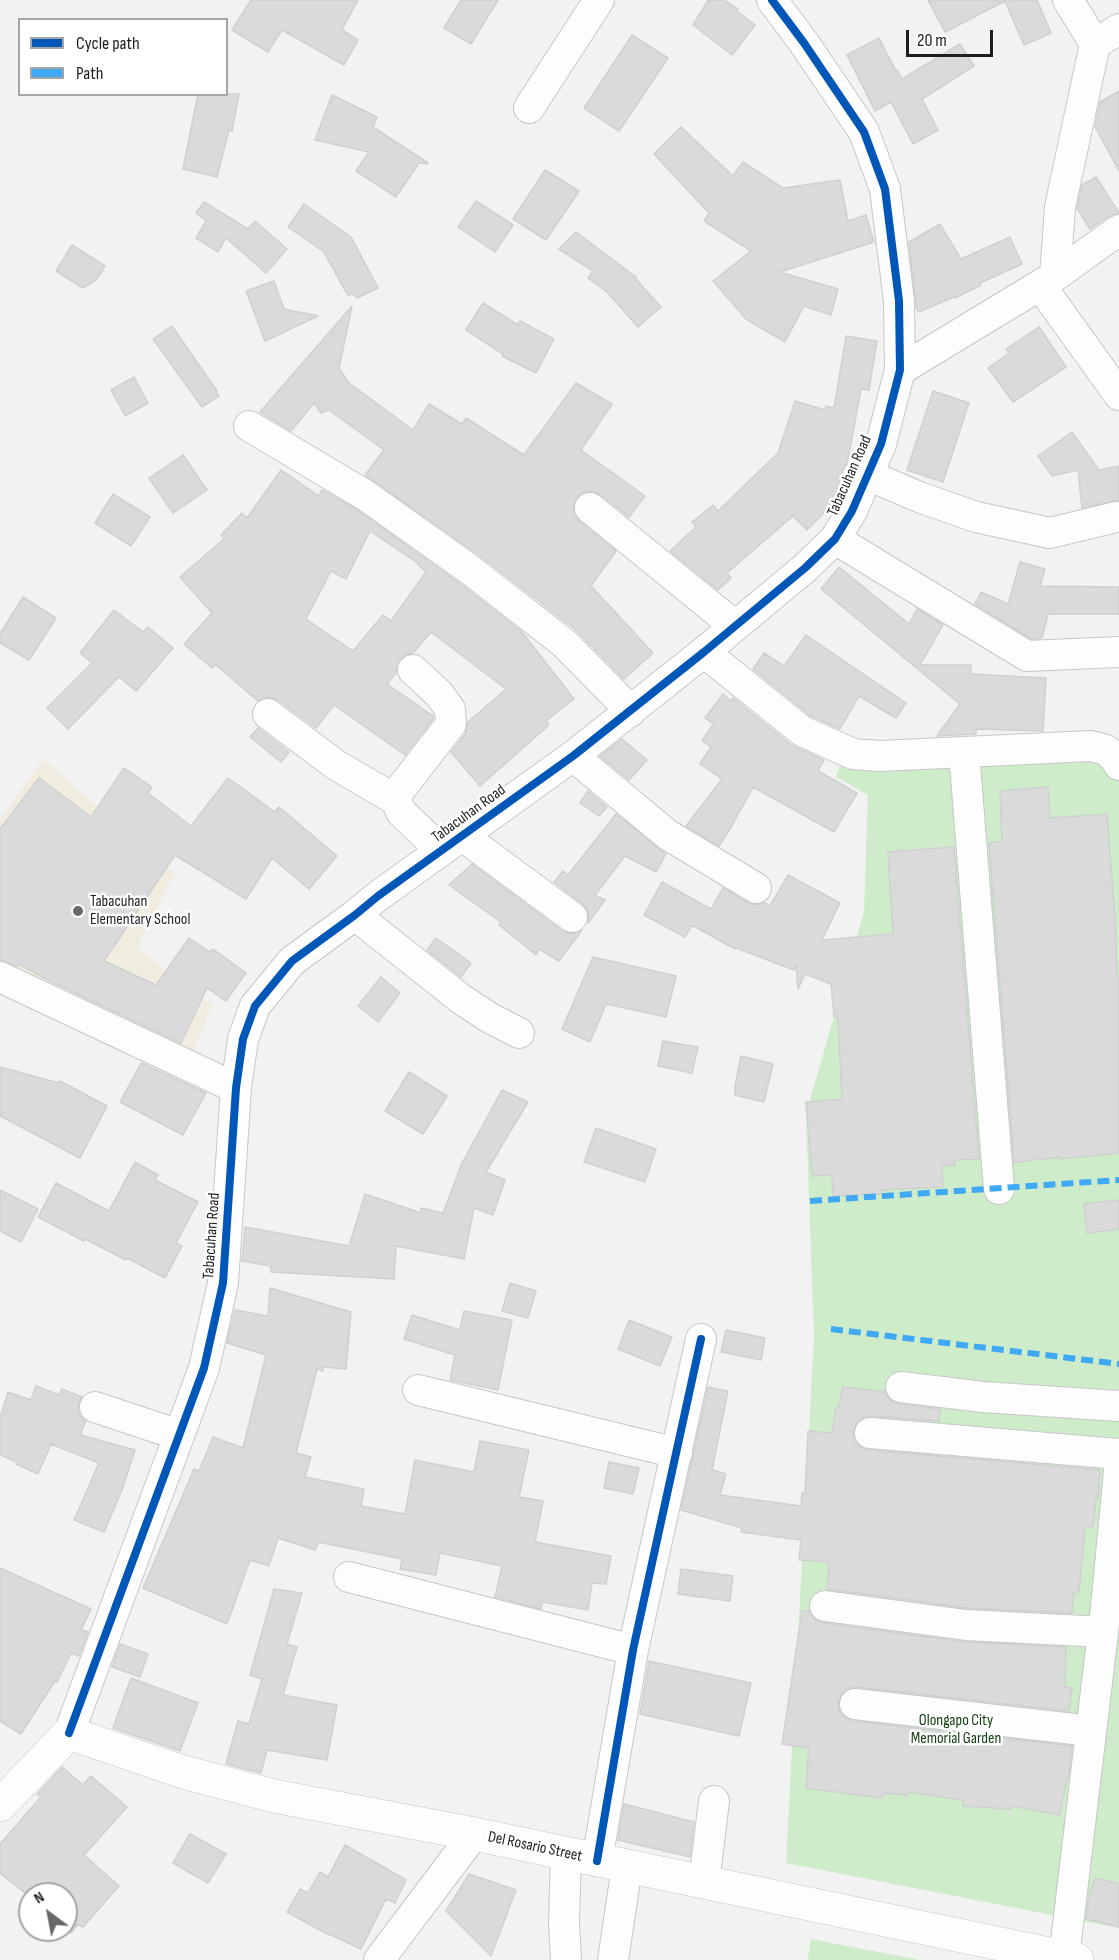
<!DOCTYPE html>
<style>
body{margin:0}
#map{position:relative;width:1119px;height:1960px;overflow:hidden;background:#f2f2f2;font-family:"Sofia Sans Condensed",sans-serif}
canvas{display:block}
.legend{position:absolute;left:18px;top:18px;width:210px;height:78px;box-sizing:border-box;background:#fff;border:2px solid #a5a5a5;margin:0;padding:8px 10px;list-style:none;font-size:18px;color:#1e1e1e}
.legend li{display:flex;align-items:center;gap:12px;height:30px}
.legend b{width:30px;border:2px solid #a5a5a5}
.north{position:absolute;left:18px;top:1882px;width:60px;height:60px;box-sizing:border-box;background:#fff;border:2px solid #a5a5a5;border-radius:50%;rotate:328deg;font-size:16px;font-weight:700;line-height:24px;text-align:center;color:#1e1e1e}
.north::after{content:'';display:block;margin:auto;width:21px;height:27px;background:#686868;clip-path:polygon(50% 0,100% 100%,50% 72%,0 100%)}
.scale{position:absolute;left:906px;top:30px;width:87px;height:27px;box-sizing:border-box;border:3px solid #1e1e1e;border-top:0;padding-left:8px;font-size:18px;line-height:21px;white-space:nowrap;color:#1e1e1e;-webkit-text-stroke:4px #fff;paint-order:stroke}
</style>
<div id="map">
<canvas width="1119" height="1960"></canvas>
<ul class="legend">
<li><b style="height:8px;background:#0057b8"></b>Cycle path</li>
<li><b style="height:8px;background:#3fa9f5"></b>Path</li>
</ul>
<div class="north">N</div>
<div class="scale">20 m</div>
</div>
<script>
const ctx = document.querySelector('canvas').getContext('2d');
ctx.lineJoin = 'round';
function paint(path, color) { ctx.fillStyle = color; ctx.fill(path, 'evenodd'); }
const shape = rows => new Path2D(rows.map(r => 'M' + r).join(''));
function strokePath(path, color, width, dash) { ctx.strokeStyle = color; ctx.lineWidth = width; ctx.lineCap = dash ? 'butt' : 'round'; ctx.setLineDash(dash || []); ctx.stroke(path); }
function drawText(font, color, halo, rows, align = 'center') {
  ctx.font = font + ' "Sofia Sans Condensed",sans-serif'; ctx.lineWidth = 5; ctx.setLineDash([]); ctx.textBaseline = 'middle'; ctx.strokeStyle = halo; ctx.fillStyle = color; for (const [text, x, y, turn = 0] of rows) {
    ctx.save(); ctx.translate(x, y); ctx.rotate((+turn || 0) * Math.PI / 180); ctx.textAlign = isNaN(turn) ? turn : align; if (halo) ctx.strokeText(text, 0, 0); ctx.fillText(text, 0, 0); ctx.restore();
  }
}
paint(shape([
 [43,759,175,873,137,948,212,1005,190,1058,0,972,0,819]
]), '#f1ece0');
paint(shape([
 [847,743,1119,754,1119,1928,786,1863,814,1337,806,1114,864,912,868,795,836,777],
 [811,1939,920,1960,808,1960]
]), '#ceebca');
const building = shape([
 [251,0,358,0,342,30,358,40,344,65,282,30,268,52,232,30,251,0],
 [461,0,498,0,471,44,444,28,461,0],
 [708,0,724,0,738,9,737,11,755,25,732,55,693,25,708,0],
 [928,0,1037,0,1051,33,1024,45,1005,1,945,32,928,0],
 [632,35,668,58,619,131,584,108,632,35],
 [879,38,896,71,897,70,902,79,960,44,974,66,922,99,938,130,913,144,891,102,875,111,847,55,879,38],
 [1119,91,1119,171,1095,127,1100,102,1119,91],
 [198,94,239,94,232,131,229,130,217,177,183,169,198,94],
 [332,95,377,117,373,127,428,163,427,164,419,163,396,197,356,171,369,152,315,140,332,95],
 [681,127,733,176,743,162,783,188,840,180,848,221,866,215,874,242,780,272,838,289,831,315,804,306,785,342,746,319,713,281,751,251,704,221,709,213,654,154,681,127],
 [545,170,579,191,546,240,513,219,545,170],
 [1096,177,1119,213,1109,216,1090,229,1077,208,1082,185,1096,177],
 [476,201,513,225,495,252,458,227,476,201],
 [204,202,248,229,255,221,287,249,266,273,226,238,218,252,196,238,206,221,196,213,204,202],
 [304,204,351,237,378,288,357,298,352,293,348,296,324,252,288,227,304,204],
 [940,224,961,259,1010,237,1022,264,980,283,981,285,955,298,954,297,919,312,916,307,909,242,940,224],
 [576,232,636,277,635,278,661,307,638,327,607,292,588,278,593,271,559,249,576,232],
 [72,245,105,266,97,279,83,288,56,271,72,245],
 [274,281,284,309,318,316,265,341,246,291,274,281],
 [483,303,518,325,520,321,554,339,536,373,502,356,503,354,466,330,483,303],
 [352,306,339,368,349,383,413,430,429,404,462,424,466,418,524,455,576,383,612,404,581,450,645,496,629,517,601,495,593,491,584,492,577,497,573,506,574,515,579,521,616,551,591,586,653,653,624,679,575,629,479,555,365,475,384,450,329,410,321,413,314,403,291,431,260,412,352,306],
 [172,326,217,391,216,392,219,396,202,407,153,339,172,326],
 [1039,327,1066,367,1013,402,988,368,1009,353,1006,349,1039,327],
 [846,336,877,341,869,390,861,389,847,465,845,465,832,505,807,530,793,516,727,573,731,578,718,590,670,551,696,527,692,522,713,505,718,511,778,453,795,401,825,410,826,406,834,408,846,336],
 [134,377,148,403,125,416,111,390,134,377],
 [933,391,969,403,943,482,907,470,933,391],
 [1072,432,1099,470,1119,466,1119,500,1082,508,1078,470,1052,476,1038,456,1072,432],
 [183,455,207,490,173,513,149,478,183,455],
 [281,470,319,496,322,490,356,509,459,583,522,632,574,699,546,721,549,725,480,786,451,752,465,735,468,722,506,689,431,632,413,653,407,654,400,659,396,666,396,673,387,684,433,716,433,719,405,755,334,705,316,728,278,700,269,697,258,701,216,665,212,668,184,644,212,613,180,577,225,538,221,535,242,513,247,518,281,470],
 [370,531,419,564,418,565,426,572,391,621,383,615,353,651,306,619,331,571,346,579,370,531],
 [113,494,150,517,131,546,95,523,113,494],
 [1020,562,1045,569,1040,586,1119,587,1119,614,1048,614,1042,638,1031,639,975,604,981,592,1008,604,1020,562],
 [839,567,909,624,917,609,943,625,920,665,971,665,971,674,1046,678,1043,731,976,729,976,734,937,736,960,704,821,589,839,567],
 [23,597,56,618,29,660,0,643,0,634,23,597],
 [114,610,143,632,148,627,173,648,136,691,119,677,68,729,47,708,92,663,80,653,114,610],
 [806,635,906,703,896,718,859,696,840,729,811,716,753,669,764,653,784,666,806,635],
 [723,694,731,701,733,698,791,745,824,760,818,771,857,793,834,832,753,787,730,829,719,846,686,826,722,779,700,764,711,747,702,741,713,724,705,718,723,694],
 [258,728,289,752,281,762,250,737,258,728],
 [622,739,647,760,629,780,600,756,622,739],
 [124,768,152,787,148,793,191,826,228,778,275,812,279,807,337,856,309,889,272,858,246,899,175,855,104,961,156,985,189,938,210,952,213,949,246,973,226,1001,207,988,181,1043,52,982,18,964,17,966,0,960,0,829,39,778,91,817,124,768],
 [1048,787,1050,818,1107,814,1115,920,1117,976,1119,976,1119,1153,1060,1159,1060,1157,1040,1160,1040,1158,1014,1163,989,843,1002,841,1000,791,1048,787],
 [588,791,607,807,599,816,580,803,588,791],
 [616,814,666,854,656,872,625,856,595,895,605,900,588,923,588,911,583,904,554,882,563,871,568,875,616,814],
 [954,847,979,1159,955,1160,955,1165,942,1165,943,1187,881,1190,881,1194,833,1196,832,1175,812,1176,806,1102,842,1099,838,1017,834,1017,831,984,805,974,798,989,796,965,794,970,736,948,735,949,692,925,685,937,644,915,662,882,711,909,723,888,748,903,756,905,765,903,770,906,788,875,840,903,822,940,893,934,888,852,954,847],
 [472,864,562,931,571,934,582,930,559,961,539,949,536,955,499,925,501,922,449,885,472,864],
 [436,938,471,963,461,977,427,950,436,938],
 [593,957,676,976,666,1017,606,1004,590,1042,562,1029,593,957],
 [381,977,400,993,378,1022,358,1006,381,977],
 [663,1041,698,1047,692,1073,658,1066,663,1041],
 [741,1056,773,1064,764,1102,735,1095,735,1086,741,1056],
 [141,1063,206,1093,183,1135,120,1102,141,1063],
 [0,1067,59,1083,60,1081,107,1106,80,1158,0,1116,0,1067],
 [409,1072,447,1096,423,1134,385,1111,409,1072],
 [502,1090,528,1102,486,1172,505,1180,493,1215,474,1208,464,1259,396,1246,394,1279,271,1272,271,1266,242,1261,245,1227,349,1246,365,1194,421,1213,421,1208,443,1213,462,1163,502,1090],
 [596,1128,656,1149,645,1182,584,1162,596,1128],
 [135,1162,158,1175,155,1180,198,1202,176,1243,182,1246,165,1278,127,1258,126,1260,85,1239,84,1241,38,1217,56,1183,109,1211,135,1162],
 [0,1190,38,1209,21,1242,0,1231,0,1190],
 [1119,1200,1119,1229,1087,1233,1084,1204,1119,1200],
 [510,1283,536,1291,528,1318,502,1311,510,1283],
 [270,1288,351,1312,346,1369,323,1367,323,1371,317,1369,296,1453,311,1457,305,1477,364,1489,361,1506,405,1514,415,1460,474,1472,480,1441,529,1450,519,1497,543,1501,535,1542,611,1556,606,1584,592,1583,588,1610,542,1602,541,1609,495,1597,502,1566,440,1553,436,1575,400,1569,402,1559,318,1542,315,1550,278,1538,269,1566,250,1560,227,1624,143,1588,194,1469,199,1471,213,1437,243,1448,266,1355,227,1343,235,1310,268,1316,270,1288],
 [464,1311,512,1320,498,1390,450,1380,455,1355,404,1339,412,1315,460,1330,464,1311],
 [629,1320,672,1337,660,1366,618,1349,629,1320],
 [726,1330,765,1338,761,1360,721,1352,726,1330],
 [36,1386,59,1395,62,1389,82,1397,79,1402,78,1410,82,1418,86,1421,80,1435,135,1450,122,1490,104,1532,74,1520,99,1463,51,1444,38,1474,16,1464,17,1462,0,1455,0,1418,8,1392,31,1400,36,1386],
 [708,1387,728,1391,712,1470,726,1474,720,1495,801,1506,802,1493,805,1494,808,1431,832,1433,836,1407,839,1407,843,1387,885,1392,890,1400,898,1404,940,1409,939,1421,871,1416,862,1418,856,1424,853,1431,854,1440,860,1447,868,1450,1100,1470,1098,1498,1096,1498,1093,1527,1085,1526,1079,1592,1074,1592,1072,1613,968,1608,827,1589,829,1565,827,1562,799,1560,801,1540,741,1532,742,1528,681,1510,708,1387],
 [609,1462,639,1468,633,1494,604,1488,609,1462],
 [0,1568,91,1609,81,1630,88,1632,79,1656,71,1653,57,1682,55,1681,21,1734,0,1721,0,1568],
 [681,1569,733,1576,730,1601,678,1594,681,1569],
 [274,1589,302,1593,287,1644,297,1647,283,1695,337,1705,327,1760,267,1750,261,1773,226,1764,238,1721,249,1724,262,1679,250,1675,274,1589],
 [802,1611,809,1611,814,1619,823,1623,964,1642,1066,1647,1065,1687,1072,1688,1069,1711,857,1687,849,1688,842,1693,838,1703,839,1711,844,1717,853,1721,1072,1746,1069,1772,1059,1815,1011,1806,1011,1809,963,1806,963,1800,908,1792,907,1795,883,1793,882,1798,806,1788,809,1748,782,1744,802,1611],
 [120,1644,148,1654,140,1677,112,1667,120,1644],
 [649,1661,751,1683,739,1736,640,1714,649,1661],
 [131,1678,198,1703,180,1751,113,1728,131,1678],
 [62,1767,83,1785,91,1776,127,1807,84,1855,119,1886,83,1927,78,1924,71,1933,66,1928,66,1894,30,1894,30,1897,0,1873,0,1844,41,1797,37,1794,62,1767],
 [624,1804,694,1822,690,1857,618,1840,624,1804],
 [190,1834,226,1854,208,1883,173,1863,190,1834],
 [345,1845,406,1880,395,1903,386,1899,361,1949,329,1934,329,1935,287,1912,300,1889,308,1893,320,1872,328,1877,345,1845],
 [469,1874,516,1890,491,1956,446,1911,469,1874],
 [1095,1878,1119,1884,1119,1927,1086,1919,1089,1896,1095,1878]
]);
paint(building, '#dadada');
strokePath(building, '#cfd0d0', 1.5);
const minor = shape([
 [1095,44,1119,29],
 [529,108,599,0],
 [1055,276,1060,207,1095,44,1068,0],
 [1040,285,1119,395],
 [900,370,1055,276,1119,230],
 [249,426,365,495,469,569,564,643,631,711],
 [868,475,919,497,976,517,1050,533,1116,517],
 [590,508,735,626],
 [835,539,1027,656,1119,652],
 [704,652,802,731,853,754,880,756,1091,746,1106,750,1116,759,1119,765],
 [413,670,439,694,450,709,451,724,399,791,396,800,401,812,441,850],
 [268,714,336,765,396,800],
 [964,752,999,1189],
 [573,756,668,835,756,888],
 [461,835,572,917],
 [355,915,461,999,490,1018,519,1033],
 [0,977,236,1088],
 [901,1387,983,1397,1119,1406],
 [418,1390,677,1453],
 [95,1407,179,1435],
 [870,1433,1119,1454],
 [349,1577,633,1650],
 [825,1606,966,1625,1103,1632],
 [855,1704,1091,1731],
 [69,1733,204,1368,223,1283,236,1088,243,1039,255,1006,292,961,355,915,378,896,573,756,704,652,805,568,835,539,852,511,881,444,900,370,899,301,885,189,864,132,804,43,772,0],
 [597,1861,633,1650,701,1339],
 [704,1883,714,1801],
 [1064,1958,1106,1607,1119,1471],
 [379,1960,474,1834],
 [566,1960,564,1923,566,1854],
 [613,1960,627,1867]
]);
const major = shape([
 [0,1805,69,1733,183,1772,274,1796,474,1834,1077,1960]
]);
strokePath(minor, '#c7c7c8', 32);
strokePath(major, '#c7c7c8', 34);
strokePath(minor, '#fdfdfd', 30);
strokePath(major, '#fdfdfd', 33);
strokePath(shape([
 [810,1201,1119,1180],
 [831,1329,1119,1364]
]), '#3fa9f5', 6, [12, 6]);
strokePath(shape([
 [69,1733,204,1368,223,1283,236,1088,243,1039,255,1006,292,961,355,915,378,896,573,756,704,652,805,568,835,539,852,511,881,444,900,370,899,301,885,189,864,132,804,43,772,0],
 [597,1861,633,1650,701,1339]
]), '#0057b8', 8);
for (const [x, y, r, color] of [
 [78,911,6,"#686868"]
]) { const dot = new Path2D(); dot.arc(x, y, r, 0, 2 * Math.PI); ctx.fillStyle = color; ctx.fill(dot); strokePath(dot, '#fff', 2); }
drawText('16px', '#1e1e1e', '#fff', [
 ["Tabacuhan Road",850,476,-66],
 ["Tabacuhan Road",469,814,-36],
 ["Tabacuhan Road",212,1236,-86],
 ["Del Rosario Street",535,1847,12]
]);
drawText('16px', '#1e1e1e', '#fff', [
 ["Tabacuhan",90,902],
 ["Elementary School",90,920]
], 'left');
drawText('16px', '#154011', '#fff', [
 ["Olongapo City",956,1721],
 ["Memorial Garden",956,1739]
]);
</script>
